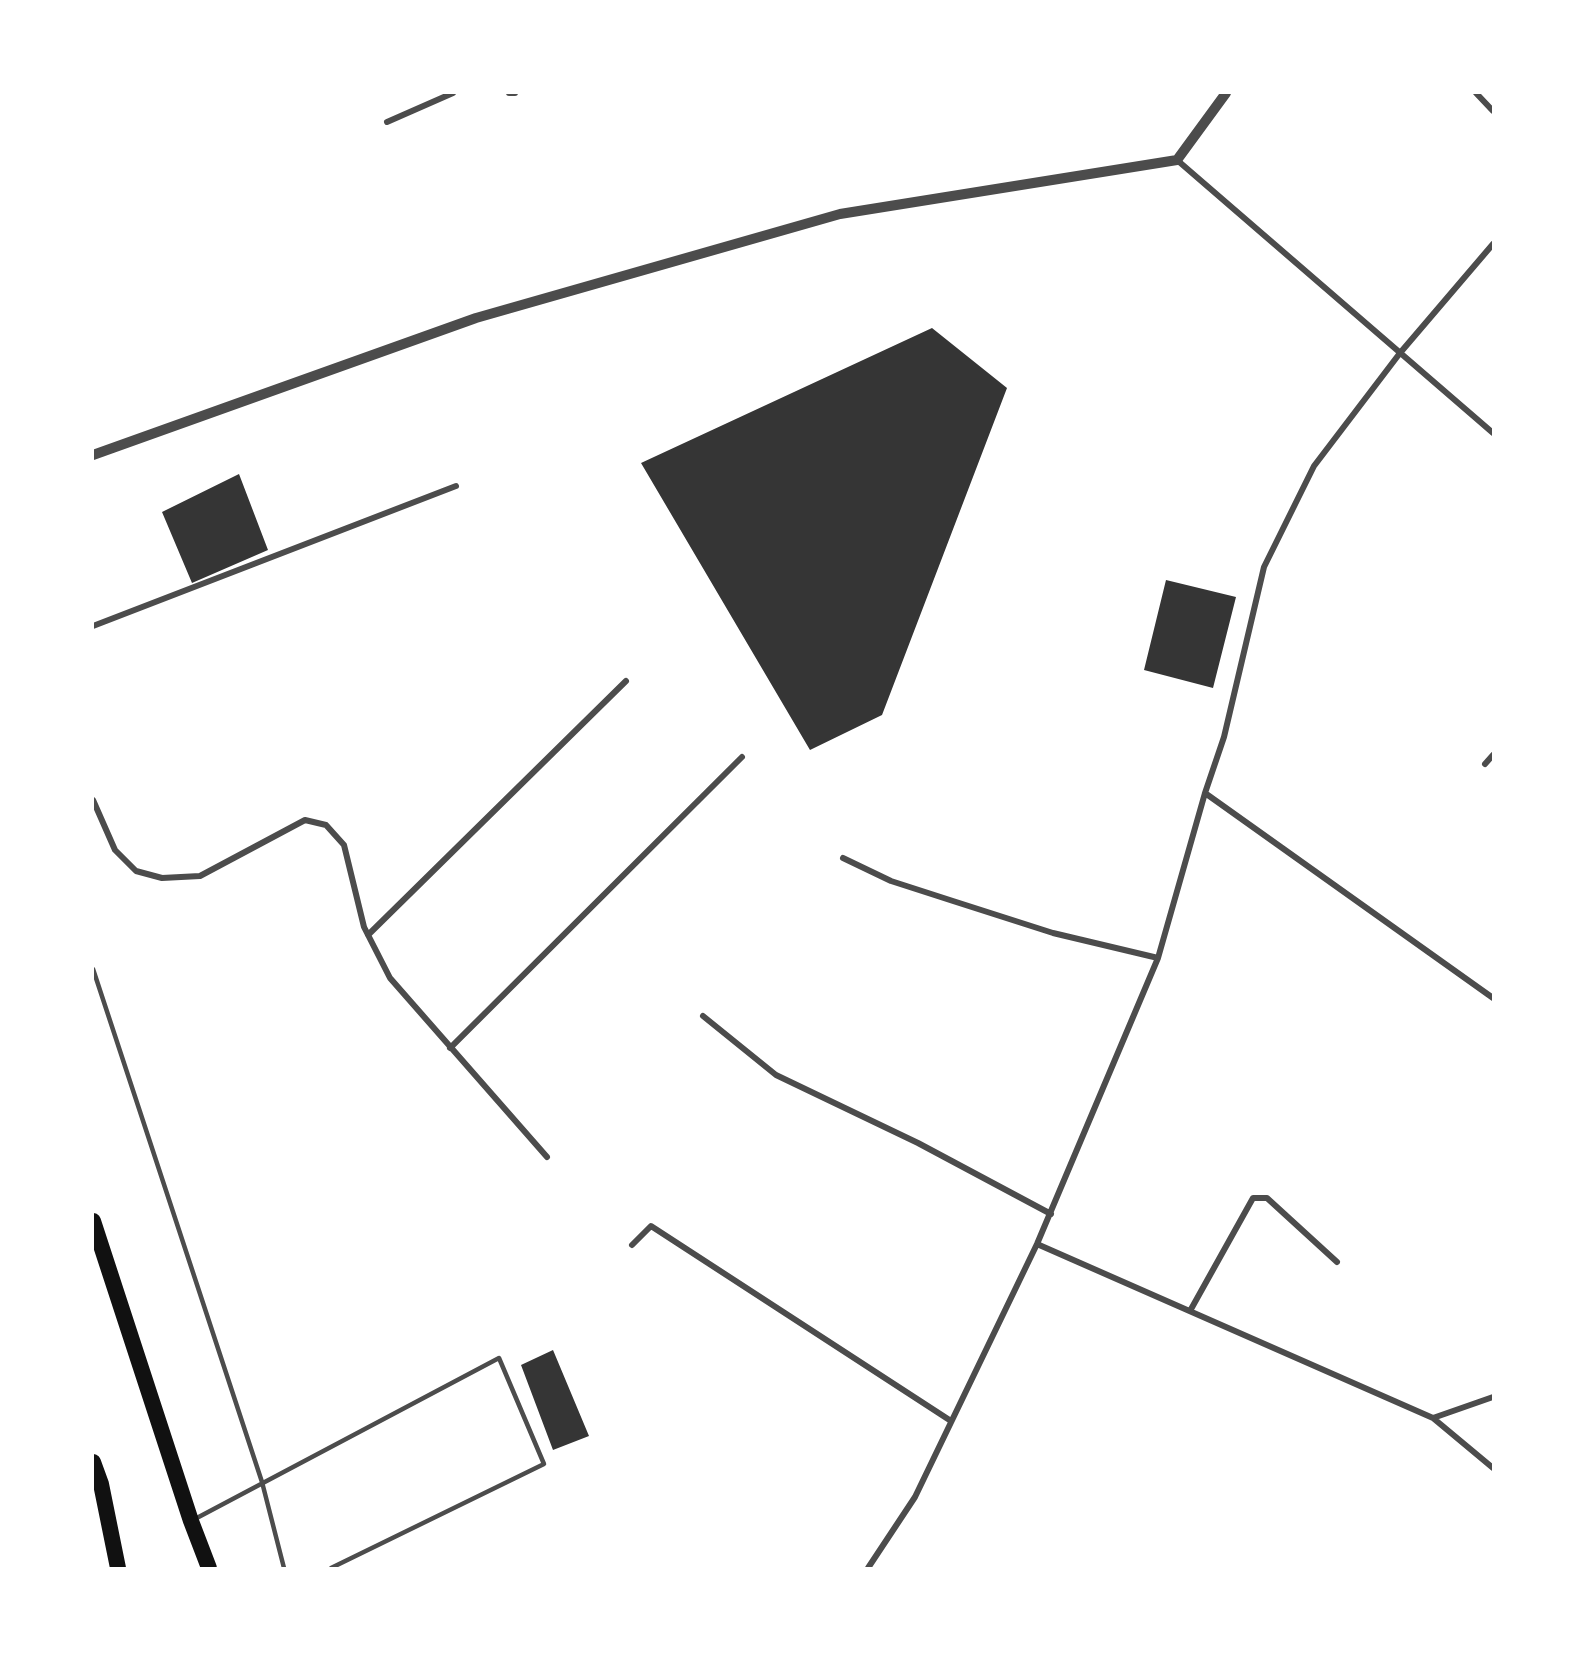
<!DOCTYPE html>
<style>
body{margin:0}
#map{position:relative;width:1586px;height:1661px;overflow:hidden;background:#fff;font-family:Helvetica,sans-serif}
canvas{display:block}
.frame{position:absolute;inset:0;border:94px solid #fff;pointer-events:none}
</style>
<div id="map">
<canvas width="1586" height="1661"></canvas>
<div class="frame"></div>
</div>
<script>
const ctx = document.querySelector('canvas').getContext('2d');
ctx.lineJoin = 'round';
function paint(path, color) { ctx.fillStyle = color; ctx.fill(path, 'evenodd'); }
const shape = rows => new Path2D(rows.map(r => 'M' + r).join(''));
function strokePath(path, color, width, dash) { ctx.strokeStyle = color; ctx.lineWidth = width; ctx.lineCap = dash ? 'butt' : 'round'; ctx.setLineDash(dash || []); ctx.stroke(path); }
paint(shape([
 [932,328,1007,388,882,715,810,750,641,463],
 [239,474,268,550,192,583,162,512],
 [1166,580,1236,597,1213,688,1144,670],
 [553,1350,589,1436,553,1450,521,1365]
]), '#353535');
strokePath(shape([
 [93,969,262,1482,284,1568],
 [193,1520,499,1358,544,1464,331,1568]
]), '#4c4c4c', 4.5);
strokePath(shape([
 [509,93,515,93],
 [1476,93,1493,111],
 [387,122,453,93],
 [1177,160,1493,433],
 [93,626,456,486],
 [1485,764,1493,755],
 [1205,793,1493,998],
 [93,800,115,850,136,871,162,878,200,876,305,820,326,825,344,845,364,927,390,978,547,1157],
 [843,858,891,881,953,901,1053,933,1158,958],
 [368,935,626,681],
 [703,1016,776,1075,918,1143,1051,1214],
 [450,1048,742,757],
 [1037,1244,1433,1418,1493,1468],
 [632,1245,651,1226,951,1421],
 [1190,1311,1253,1198,1267,1198,1337,1262],
 [1433,1418,1493,1397],
 [868,1568,915,1497,1037,1244,1158,958,1205,793,1224,737,1264,567,1314,466,1400,353,1493,244]
]), '#4c4c4c', 6);
strokePath(shape([
 [93,455,476,318,840,214,1177,160,1226,93]
]), '#4c4c4c', 10);
strokePath(shape([
 [93,1221,191,1521,209,1568],
 [93,1462,101,1484,118,1568]
]), '#111', 16);
</script>
